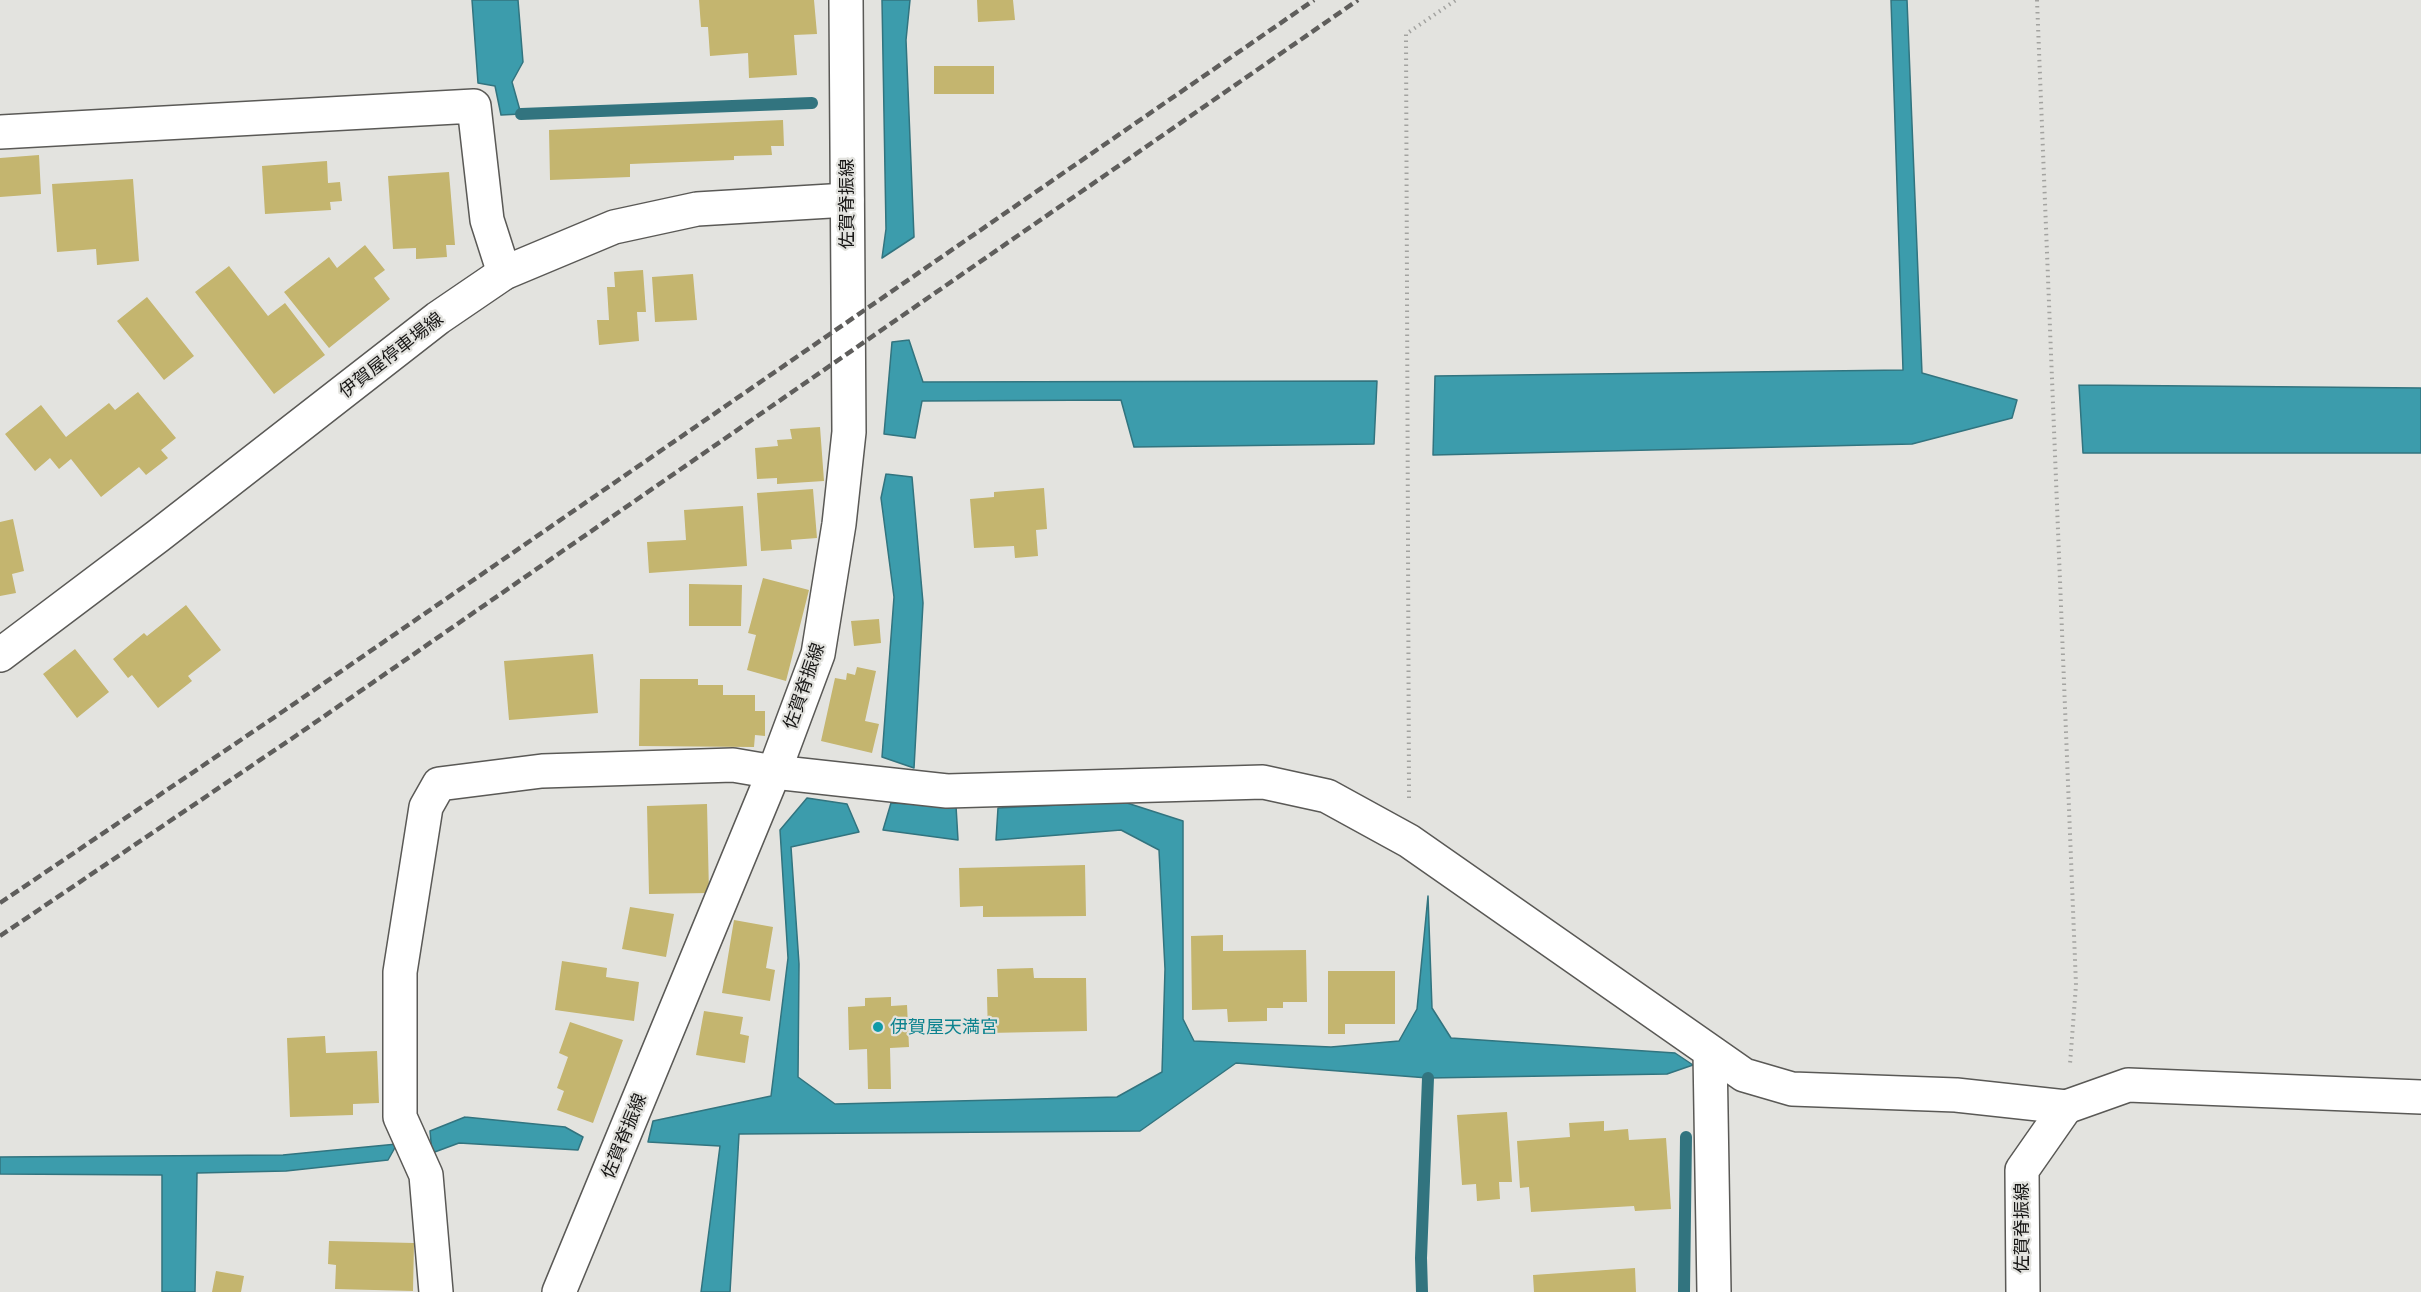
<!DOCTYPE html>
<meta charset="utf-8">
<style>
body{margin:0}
canvas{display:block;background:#e3e3df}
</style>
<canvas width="2421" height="1292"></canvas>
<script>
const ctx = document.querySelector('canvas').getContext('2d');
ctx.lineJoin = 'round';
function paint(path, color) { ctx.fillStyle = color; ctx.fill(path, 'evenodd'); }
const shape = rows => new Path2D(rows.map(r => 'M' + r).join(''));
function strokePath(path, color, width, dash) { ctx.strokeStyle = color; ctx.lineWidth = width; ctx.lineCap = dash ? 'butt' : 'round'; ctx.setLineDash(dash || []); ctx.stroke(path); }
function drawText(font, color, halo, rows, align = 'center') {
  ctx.font = font + ' Barlow,"Noto Sans JP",sans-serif'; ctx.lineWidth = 4.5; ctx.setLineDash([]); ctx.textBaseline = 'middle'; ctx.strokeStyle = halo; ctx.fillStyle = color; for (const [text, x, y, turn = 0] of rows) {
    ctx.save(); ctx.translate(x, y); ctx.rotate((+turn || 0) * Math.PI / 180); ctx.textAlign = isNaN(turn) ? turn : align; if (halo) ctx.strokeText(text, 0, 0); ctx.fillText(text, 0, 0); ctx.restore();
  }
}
const water = shape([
 [472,0,518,0,523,62,512,82,521,114,501,115,495,86,478,83,472,0],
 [882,0,910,0,906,40,914,237,882,258,886,229,882,0],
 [1891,0,1907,0,1922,373,2017,400,2012,418,1912,444,1433,455,1435,376,1903,370,1891,0],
 [909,340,923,382,1377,381,1374,444,1134,447,1121,400,922,401,915,438,884,434,892,342,909,340],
 [2079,385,2421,388,2421,453,2083,453,2079,385],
 [886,474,912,477,923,603,914,768,882,757,894,597,881,498,886,474],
 [807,798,847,804,859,832,791,847,799,964,798,1077,835,1104,1117,1097,1162,1072,1165,969,1159,850,1121,830,996,840,998,808,1124,802,1183,821,1183,1019,1194,1041,1331,1047,1399,1041,1417,1009,1428,896,1432,1008,1451,1038,1675,1053,1693,1065,1667,1074,1428,1078,1236,1063,1140,1131,739,1134,730,1292,701,1292,720,1146,648,1142,653,1121,771,1096,788,958,780,830,807,798],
 [891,803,956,806,958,840,883,830,891,803],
 [465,1117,565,1127,583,1137,578,1150,459,1143,432,1153,430,1131,465,1117],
 [397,1144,388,1160,286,1171,197,1173,195,1292,162,1292,162,1175,0,1174,0,1157,283,1155,397,1144]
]);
paint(water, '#3c9cac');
strokePath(water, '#32747f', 1.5);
strokePath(shape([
 [521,114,812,103],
 [1422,1292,1421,1258,1428,1078],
 [1684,1292,1686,1137]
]), '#32747f', 12);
paint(shape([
 [699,0,814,0,817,34,794,35,797,75,749,78,748,53,710,56,708,27,701,27],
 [977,0,1013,0,1015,20,978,22],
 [934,66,994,66,994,94,934,94],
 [783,120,784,146,771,146,772,155,734,156,734,160,630,164,630,177,550,180,549,130],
 [39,155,41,194,0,197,0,158],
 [327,161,328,183,340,182,342,201,330,202,331,210,265,214,262,166],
 [449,172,455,245,446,245,447,257,416,259,416,248,393,249,388,176],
 [133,179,139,261,97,265,96,249,57,252,52,184],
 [365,245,385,270,374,278,390,299,329,348,284,292,329,257,337,268],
 [229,266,268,316,285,303,325,355,274,394,195,292],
 [643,270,646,312,637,312,639,341,599,345,597,320,609,320,607,287,615,287,614,272],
 [693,274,697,320,655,322,652,277],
 [147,297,194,356,164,380,117,321],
 [138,392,176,438,161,450,168,458,146,475,139,467,101,497,71,459,59,469,50,458,35,471,5,434,41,405,66,437,109,403,115,410],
 [820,427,824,481,777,484,777,478,757,479,755,448,778,446,777,440,792,439,790,429],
 [1044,488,1047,529,1036,530,1038,556,1015,558,1014,546,974,548,970,499,994,497,994,492],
 [813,489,817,538,791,540,792,549,761,551,757,493],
 [743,506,747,566,649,573,647,542,686,540,684,510],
 [13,519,24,571,12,574,16,593,0,596,0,522],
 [763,578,809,590,786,681,747,670,756,635,748,633],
 [689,584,742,585,741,626,689,626],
 [186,605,221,650,188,676,192,681,158,708,132,675,128,678,113,659,144,633,147,636],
 [879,619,881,643,854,646,851,621],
 [75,649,109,692,77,718,43,674],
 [593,654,598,713,509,720,504,661],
 [857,667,876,671,865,721,879,724,872,753,821,741,835,678,846,680,847,673,855,675],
 [640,679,698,679,698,685,723,685,723,695,755,695,755,711,765,711,765,736,755,735,754,747,639,746],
 [707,804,709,893,649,894,647,806],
 [1085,865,1086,916,983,917,983,906,960,907,959,868],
 [630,907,674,914,666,957,622,949],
 [734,920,773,927,766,968,775,970,770,1001,722,993],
 [1223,935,1223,951,1306,950,1307,1002,1283,1002,1283,1008,1267,1008,1267,1021,1228,1022,1227,1009,1192,1010,1191,936],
 [562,961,607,968,606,977,639,982,634,1021,555,1010],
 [1033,968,1034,978,1086,978,1087,1031,988,1033,987,997,998,997,997,969],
 [1328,971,1395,971,1395,1024,1345,1024,1345,1034,1328,1034],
 [891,997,891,1006,907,1005,909,1047,890,1048,891,1089,868,1089,867,1049,849,1050,848,1007,865,1006,865,998],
 [704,1011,743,1017,740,1034,749,1036,745,1063,696,1055],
 [570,1022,623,1040,593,1123,557,1110,564,1091,557,1088,568,1057,559,1053],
 [325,1036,326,1053,377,1051,379,1103,353,1104,353,1115,290,1117,287,1038],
 [1507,1112,1512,1182,1499,1182,1500,1199,1477,1201,1476,1184,1462,1185,1457,1115],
 [1604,1121,1604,1131,1628,1129,1629,1140,1666,1138,1671,1209,1635,1211,1634,1206,1531,1212,1529,1187,1520,1188,1517,1141,1570,1137,1569,1123],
 [329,1241,414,1243,413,1291,335,1289,336,1265,328,1264],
 [1635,1268,1636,1292,1534,1292,1533,1275],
 [216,1271,244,1276,241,1292,212,1292]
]), '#c4b56f');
const minor = shape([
 [0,132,474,106,487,220,504,273],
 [1710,1052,1714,1292],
 [436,1292,426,1175,400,1117,400,972,426,807,439,784,542,771,733,765,774,772,947,791,1263,782,1327,796,1409,841,1744,1075,1792,1089,1956,1095,2066,1107]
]);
const tertiary = shape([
 [2066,1107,2128,1085,2421,1097]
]);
const secondary = shape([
 [0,655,158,536,438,318,504,273,614,227,697,209,847,200]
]);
const primary = shape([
 [559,1292,774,772,818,654,839,524,849,432,846,0],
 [2023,1292,2022,1170,2066,1107]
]);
strokePath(minor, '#5a5956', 36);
strokePath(tertiary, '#5a5956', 36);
strokePath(secondary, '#5a5956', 36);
strokePath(primary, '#5a5956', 36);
strokePath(shape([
 [2037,0,2076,985,2070,1064],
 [1409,798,1406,34,1456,0]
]), '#a3a3a0', 4, [1.5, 4.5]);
strokePath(minor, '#fff', 33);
strokePath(tertiary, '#fff', 33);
strokePath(secondary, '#fff', 33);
strokePath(primary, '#fff', 33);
strokePath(shape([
 [0,903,285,710,1314,0],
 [0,936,297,735,1358,0]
]), '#5f5e5c', 4.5, [9, 4.5]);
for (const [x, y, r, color] of [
 [878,1027,6,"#0f9aa8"]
]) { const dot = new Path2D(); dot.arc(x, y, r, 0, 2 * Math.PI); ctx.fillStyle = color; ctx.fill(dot); strokePath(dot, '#e3e3df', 2); }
drawText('18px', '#191817', '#e3e3df', [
 ["佐賀脊振線",847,204,-90],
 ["伊賀屋停車場線",391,355,-38],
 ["佐賀脊振線",804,686,-71],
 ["佐賀脊振線",624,1136,-68],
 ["佐賀脊振線",2022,1228,-90]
]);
drawText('18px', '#0d838f', '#e3e3df', [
 ["伊賀屋天満宮",890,1027]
], 'left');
</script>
